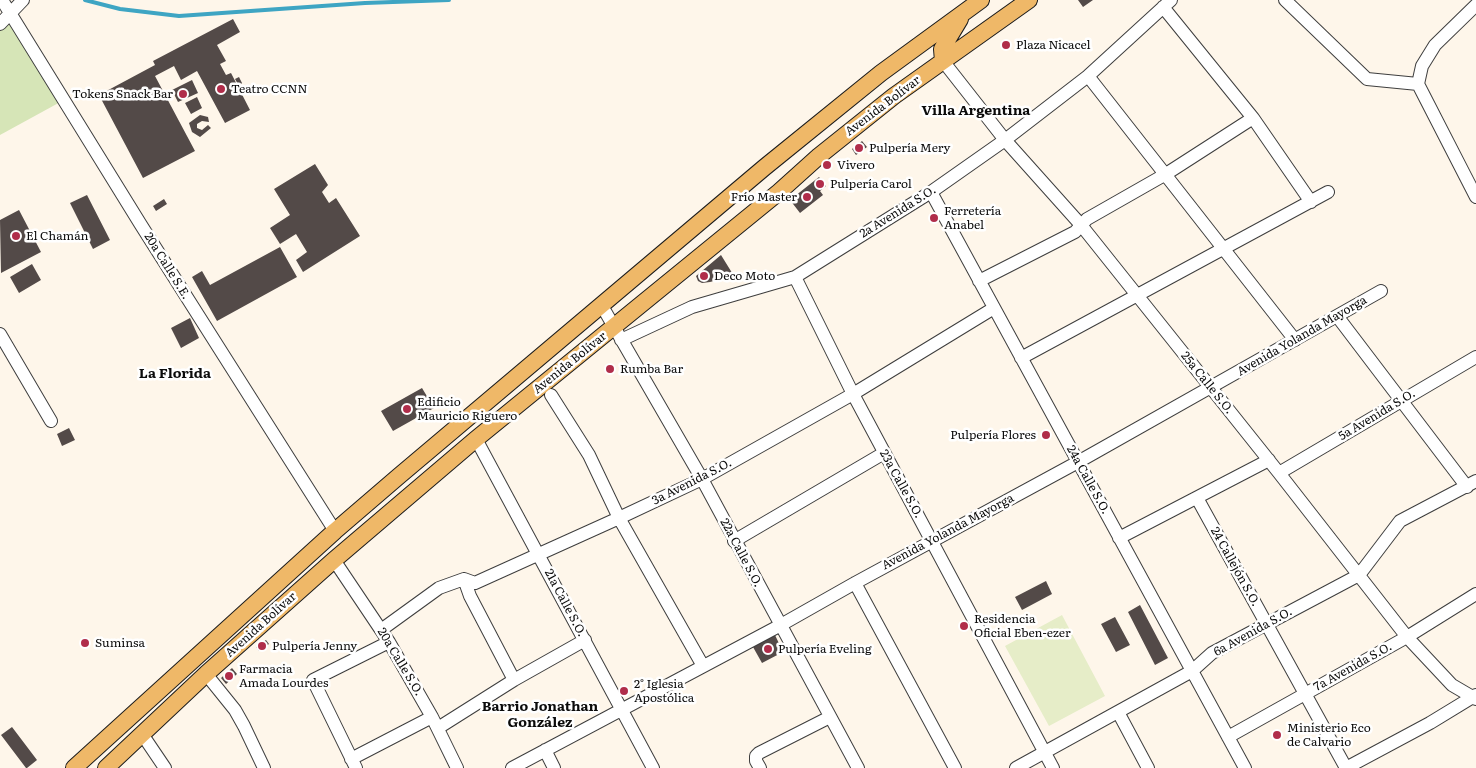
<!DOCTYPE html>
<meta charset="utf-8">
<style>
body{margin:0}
canvas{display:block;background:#fef6ea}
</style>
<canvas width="1476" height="768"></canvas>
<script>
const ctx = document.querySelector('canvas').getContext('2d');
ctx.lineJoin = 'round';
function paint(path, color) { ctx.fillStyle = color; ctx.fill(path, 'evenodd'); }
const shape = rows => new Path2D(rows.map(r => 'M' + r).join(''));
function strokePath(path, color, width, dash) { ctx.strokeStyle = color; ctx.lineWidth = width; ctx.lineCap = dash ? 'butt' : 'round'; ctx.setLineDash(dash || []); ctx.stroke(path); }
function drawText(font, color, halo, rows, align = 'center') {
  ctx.font = font + ' Literata,serif'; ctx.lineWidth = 5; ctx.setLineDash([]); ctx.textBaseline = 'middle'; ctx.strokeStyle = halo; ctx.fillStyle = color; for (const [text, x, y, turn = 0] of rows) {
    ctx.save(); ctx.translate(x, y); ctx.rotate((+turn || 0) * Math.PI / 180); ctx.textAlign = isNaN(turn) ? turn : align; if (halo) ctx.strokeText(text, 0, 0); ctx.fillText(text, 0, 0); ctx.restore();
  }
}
paint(shape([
 [11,13,64,100,0,135,0,24]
]), '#d6e5b7');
paint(shape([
 [1062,615,1105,696,1049,726,1005,646]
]), '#e6edc8');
strokePath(shape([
 [85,0,120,9,179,16,365,3,449,0]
]), '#3ea5c3', 4);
paint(shape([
 [1078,0,1093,0,1083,7],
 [233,19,240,32,217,45,226,61,220,64,226,75,231,73,250,110,225,123,197,71,181,80,174,66,155,76,195,151,143,178,99,95,155,65,153,61],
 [239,77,242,83,239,86,235,79],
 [192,80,198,93,178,102,172,90],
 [197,97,202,108,191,114,185,103],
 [200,115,208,117,209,122,202,121,197,124,197,128,202,130,208,125,211,128,200,137,192,132,189,123],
 [862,141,867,147,856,155,852,149],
 [315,164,328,185,322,192,329,203,336,198,360,236,303,272,296,260,307,252,296,234,280,244,270,228,290,215,274,189],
 [819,177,826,186,820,191,823,195,800,213,790,200],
 [87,195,110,240,93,249,70,203],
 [164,199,167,204,156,211,153,206],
 [19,210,41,252,1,273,0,220],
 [280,247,297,277,217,321,192,277,202,271,210,285],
 [721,255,734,276,710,282,702,283,698,281,696,276],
 [32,264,41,280,19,293,10,277],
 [190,318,199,338,181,348,171,328],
 [422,388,434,408,393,431,381,411],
 [69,428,75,440,62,446,57,434],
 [1046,581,1052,594,1022,610,1015,597],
 [1140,605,1168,658,1155,665,1128,612],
 [1115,617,1130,645,1116,652,1101,624],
 [775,635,783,652,762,663,753,647],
 [266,640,269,644,259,651,256,647],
 [232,668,237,674,226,684,221,678],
 [12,727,37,760,27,768,26,768,1,735]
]), '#534a48');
const minor = shape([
 [2,0,141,225,335,531],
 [1285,0,1367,79,1418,84],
 [1476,5,1435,45,1422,66,1418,84,1476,197],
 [1163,7,1253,118,1311,202],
 [0,24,23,0],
 [943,61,1005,140,1081,225,1279,473,1407,637,1452,685,1476,699],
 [1088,76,1295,340],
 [931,192,1245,768],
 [795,277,853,394,1053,768],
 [979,281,1075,232,1087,219,1166,174,1253,118],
 [602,306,702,479,858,768],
 [1337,316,1467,487],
 [0,334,51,421],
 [621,340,692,307,795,277,931,192,1005,140,1088,76,1171,0],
 [1021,358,1328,192],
 [551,395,589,455,619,518,703,666],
 [476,439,653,768],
 [1279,473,1476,357],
 [1197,498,1346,768],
 [1119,538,1269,460],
 [734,541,884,453],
 [334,560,389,642,432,717,457,768],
 [464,579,470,596,514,680],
 [855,583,955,768],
 [381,630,439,588,464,579,475,583,619,518,702,479,853,394,994,308],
 [206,674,235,710,244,726,264,768],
 [1118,712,1148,768],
 [438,728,514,680,585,640],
 [142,734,165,768],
 [1228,737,1407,637,1476,594],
 [545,750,554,768],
 [351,759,432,717],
 [356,768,313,680,389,642],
 [512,768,779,626,855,583,1078,462,1381,291],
 [760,768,756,761,756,756,759,753,830,717],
 [1016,768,1192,671,1212,653,1359,575,1400,521,1476,481],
 [1346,768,1430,723,1476,695]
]);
const major = shape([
 [943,61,942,49,960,19],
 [74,768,335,531,399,476,765,167,881,73,981,0],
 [106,768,206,674,334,560,476,439,779,192,819,156,894,96,1029,0]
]);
strokePath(minor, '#3e3e3e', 14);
strokePath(major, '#1c1c1c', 18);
strokePath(minor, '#fff', 12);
strokePath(major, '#efb868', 16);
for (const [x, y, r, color] of [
 [1006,45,5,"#b02d4a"],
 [221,89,5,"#b02d4a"],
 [183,94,5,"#b02d4a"],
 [859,148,5,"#b02d4a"],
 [827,165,5,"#b02d4a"],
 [820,184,5,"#b02d4a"],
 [807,197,5,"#b02d4a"],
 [934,218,5,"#b02d4a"],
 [16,236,5,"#b02d4a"],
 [704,276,5,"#b02d4a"],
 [610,369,5,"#b02d4a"],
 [407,409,5,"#b02d4a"],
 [1046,435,5,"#b02d4a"],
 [964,626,5,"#b02d4a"],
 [85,643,5,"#b02d4a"],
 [262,646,5,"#b02d4a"],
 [768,649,5,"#b02d4a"],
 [229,676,5,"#b02d4a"],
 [624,691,5,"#b02d4a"],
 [1277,735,5,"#b02d4a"]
]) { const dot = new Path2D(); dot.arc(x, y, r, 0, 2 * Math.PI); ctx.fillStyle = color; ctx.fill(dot); strokePath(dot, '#fff', 2); }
drawText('12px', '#0b0b0b', '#fff', [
 ["Plaza Nicacel",1016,45],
 ["Teatro CCNN",231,89],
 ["Tokens Snack Bar",173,94,"right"],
 ["Pulpería Mery",869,148],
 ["Vivero",837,165],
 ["Pulpería Carol",830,184],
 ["Frío Master",797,197,"right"],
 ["Ferretería",944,211],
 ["Anabel",944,225],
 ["El Chamán",26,236],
 ["Deco Moto",714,276],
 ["Rumba Bar",620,369],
 ["Edificio",417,402],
 ["Mauricio Riguero",417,416],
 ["Pulpería Flores",1036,435,"right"],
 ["Residencia",974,619],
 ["Oficial Eben-ezer",974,633],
 ["Suminsa",95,643],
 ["Pulpería Jenny",272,646],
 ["Pulpería Eveling",778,649],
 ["Farmacia",239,669],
 ["Amada Lourdes",239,683],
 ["2° Iglesia",634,684],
 ["Apostólica",634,698],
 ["Ministerio Eco",1287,728],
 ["de Calvario",1287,742]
], 'left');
drawText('12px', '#0b0b0b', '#fff', [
 ["Avenida Bolívar",883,106,-37],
 ["2a Avenida S.O.",898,212,-32],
 ["20a Calle S.E.",167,266,58],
 ["Avenida Yolanda Mayorga",1302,336,-30],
 ["Avenida Bolívar",570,363,-39],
 ["25a Calle S.O.",1207,383,51],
 ["5a Avenida S.O.",1377,415,-31],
 ["24a Calle S.O.",1088,480,61],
 ["3a Avenida S.O.",692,482,-27],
 ["23a Calle S.O.",901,484,61],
 ["Avenida Yolanda Mayorga",948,532,-28],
 ["22a Calle S.O.",741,553,62],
 ["24 Callejón S.O.",1235,567,61],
 ["21a Calle S.O.",565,603,62],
 ["Avenida Bolívar",261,625,-42],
 ["6a Avenida S.O.",1253,632,-29],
 ["20a Calle S.O.",400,662,59],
 ["7a Avenida S.O.",1353,667,-29]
]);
drawText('bold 14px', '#0b0b0b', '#fff', [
 ["Villa Argentina",976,111],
 ["La Florida",175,374],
 ["Barrio Jonathan",540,707],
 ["González",540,723]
]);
</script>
